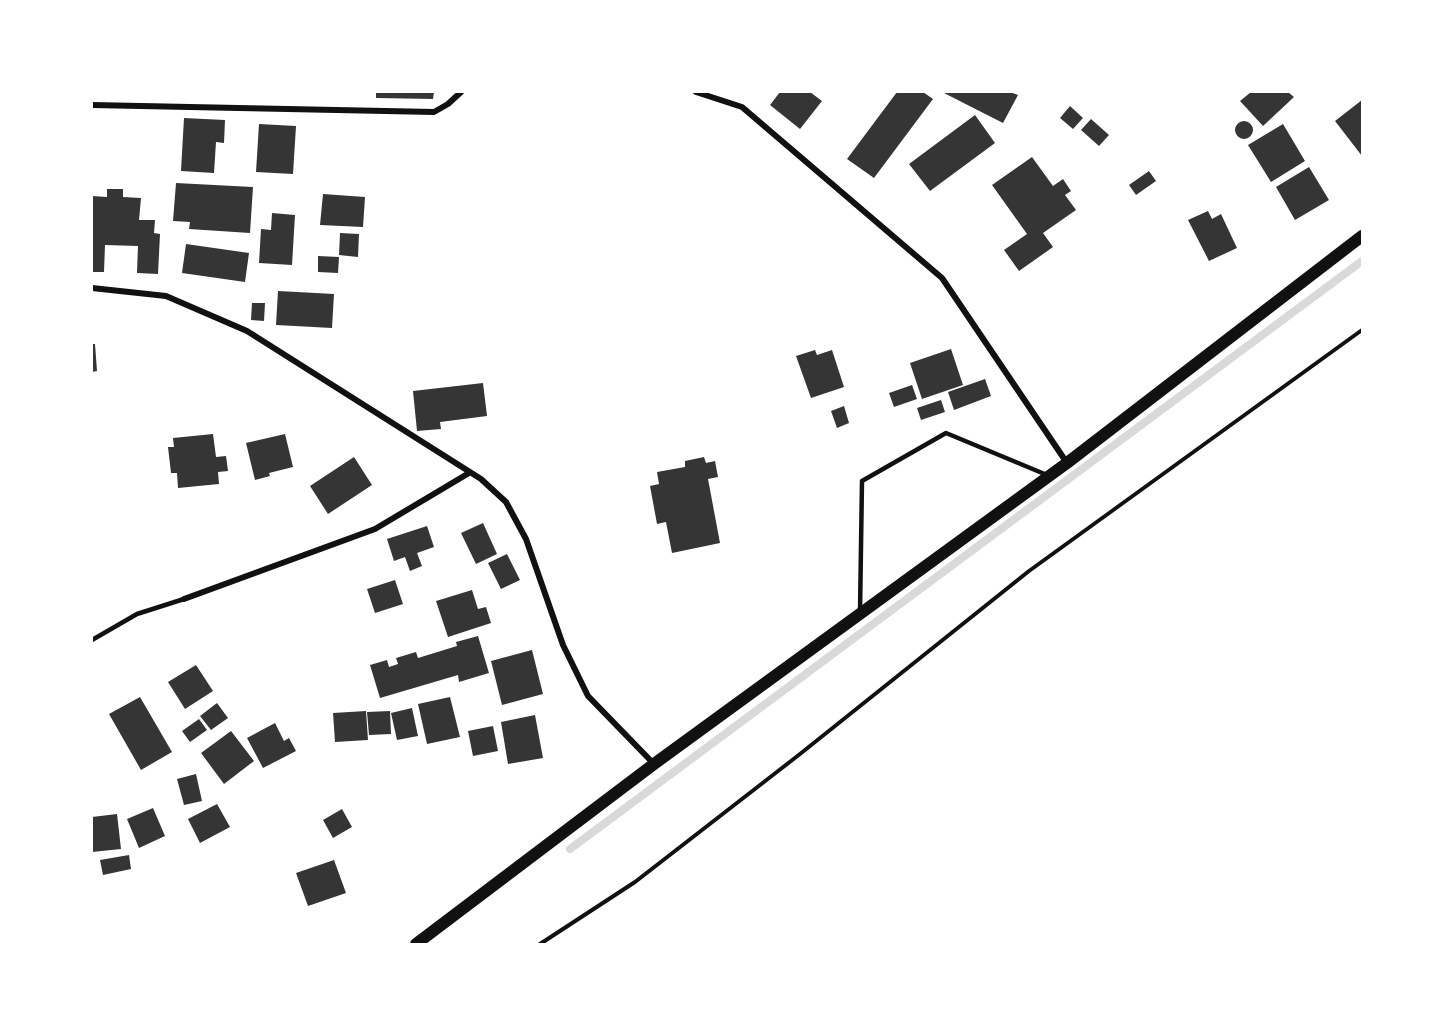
<!DOCTYPE html>
<style>
body{margin:0}
#map{position:relative;width:1454px;height:1036px;overflow:hidden;background:#fff;font-family:Manrope,sans-serif}
canvas{display:block}
.frame{position:absolute;inset:0;border:93px solid #fff;pointer-events:none}
</style>
<div id="map">
<canvas width="1454" height="1036"></canvas>
<div class="frame"></div>
</div>
<script>
const ctx = document.querySelector('canvas').getContext('2d');
ctx.lineJoin = 'round';
const shape = rows => new Path2D(rows.map(r => 'M' + r).join(''));
function strokePath(path, color, width, dash) { ctx.strokeStyle = color; ctx.lineWidth = width; ctx.lineCap = dash ? 'butt' : 'round'; ctx.setLineDash(dash || []); ctx.stroke(path); }
function paint(path, color) { ctx.fillStyle = color; ctx.fill(path, 'evenodd'); }
strokePath(shape([
 [570,849,1362,261]
]), '#d9d9d9', 8);
paint(shape([
 [376,92,434,92,433,99,376,98],
 [780,92,810,92,822,101,800,129,770,105],
 [897,92,923,92,933,99,874,178,847,159],
 [942,92,1010,92,1018,95,1003,123],
 [1251,92,1288,92,1294,97,1263,126,1240,101],
 [1362,100,1362,156,1335,121],
 [1070,106,1083,118,1073,129,1060,118],
 [975,115,995,143,930,191,909,164],
 [184,118,225,120,224,143,216,142,214,173,181,171],
 [1091,119,1109,135,1099,146,1081,130],
 '1235 130a9 9 0 1 1 18 0a9 9 0 1 1-18 0Z',
 [259,124,296,126,293,174,256,172],
 [1283,124,1305,161,1271,182,1248,145],
 [1032,157,1053,186,1063,179,1071,191,1065,195,1076,210,1043,233,1053,247,1019,271,1004,250,1027,234,992,185],
 [1309,167,1329,200,1295,220,1276,187],
 [1149,171,1156,181,1136,195,1129,185],
 [176,183,253,187,250,233,189,229,190,222,173,221],
 [107,189,123,189,123,197,141,198,139,220,155,220,154,233,160,234,158,274,137,273,138,246,105,245,104,272,92,272,92,196,107,197],
 [323,194,365,197,363,227,320,225],
 [1208,211,1212,219,1221,214,1237,248,1209,261,1188,220],
 [272,213,295,215,292,265,259,263,261,229,271,230],
 [340,233,359,234,358,257,339,255],
 [186,244,249,253,245,282,182,273],
 [318,256,339,257,338,273,318,272],
 [278,291,334,294,332,328,276,325],
 [252,303,265,303,264,321,251,320],
 [92,344,95,344,97,371,92,372],
 [951,349,963,385,922,399,910,363],
 [815,350,817,355,832,350,844,387,811,398,796,356],
 [985,379,991,396,954,410,948,392],
 [483,383,487,416,440,422,441,429,417,431,413,391],
 [912,385,917,399,894,407,889,393],
 [941,400,945,412,921,420,917,408],
 [844,406,849,423,837,428,831,411],
 [213,434,216,457,226,456,228,471,218,472,219,484,178,488,177,473,171,473,168,447,174,447,173,438],
 [285,434,293,467,269,473,270,476,255,480,246,443],
 [354,457,372,485,328,514,310,486],
 [704,457,706,463,715,461,718,477,708,479,720,543,672,553,666,522,657,524,650,486,659,484,657,472,685,467,685,461],
 [483,523,497,554,476,564,461,533],
 [427,526,434,547,417,553,422,566,410,571,405,557,394,561,387,539],
 [507,554,520,580,501,589,488,563],
 [395,580,403,604,375,613,367,589],
 [472,590,478,609,486,607,491,623,448,637,436,601],
 [478,636,489,673,459,682,458,675,380,698,370,665,387,660,389,667,398,664,396,658,416,652,418,658,457,646,456,642],
 [532,650,543,694,502,705,491,661],
 [196,665,213,691,185,709,168,682],
 [140,697,172,752,141,770,109,714],
 [450,697,460,737,427,744,418,704],
 [217,703,228,718,211,730,200,716],
 [412,708,418,736,397,740,391,713],
 [366,711,368,740,335,742,333,713],
 [390,711,391,734,369,735,367,712],
 [535,715,543,758,508,764,501,722],
 [199,719,207,730,190,742,182,731],
 [275,723,284,741,289,738,296,751,263,768,247,738],
 [493,726,498,751,473,756,468,731],
 [231,731,254,761,224,784,201,753],
 [196,774,202,801,184,805,177,779],
 [217,804,230,827,200,843,188,819],
 [153,808,165,836,139,848,127,819],
 [342,809,352,827,333,838,323,820],
 [117,814,121,849,92,852,92,817],
 [129,855,131,869,103,875,100,860],
 [334,860,346,893,308,906,296,873]
]), '#353535');
strokePath(shape([
 [540,944,635,882,800,754,1029,571,1362,330]
]), '#111', 4);
strokePath(shape([
 [860,612,862,481,946,433,1047,475],
 [92,640,137,614,184,599]
]), '#111', 4.5);
strokePath(shape([
 [696,92,742,107,942,278,1067,463],
 [92,105,434,112,448,104,461,92],
 [92,288,166,296,247,331,481,479,506,502,526,539,563,645,588,696,654,764],
 [184,599,375,529,469,473]
]), '#111', 6);
strokePath(shape([
 [416,944,654,764,1067,463,1362,236]
]), '#111', 12);
</script>
